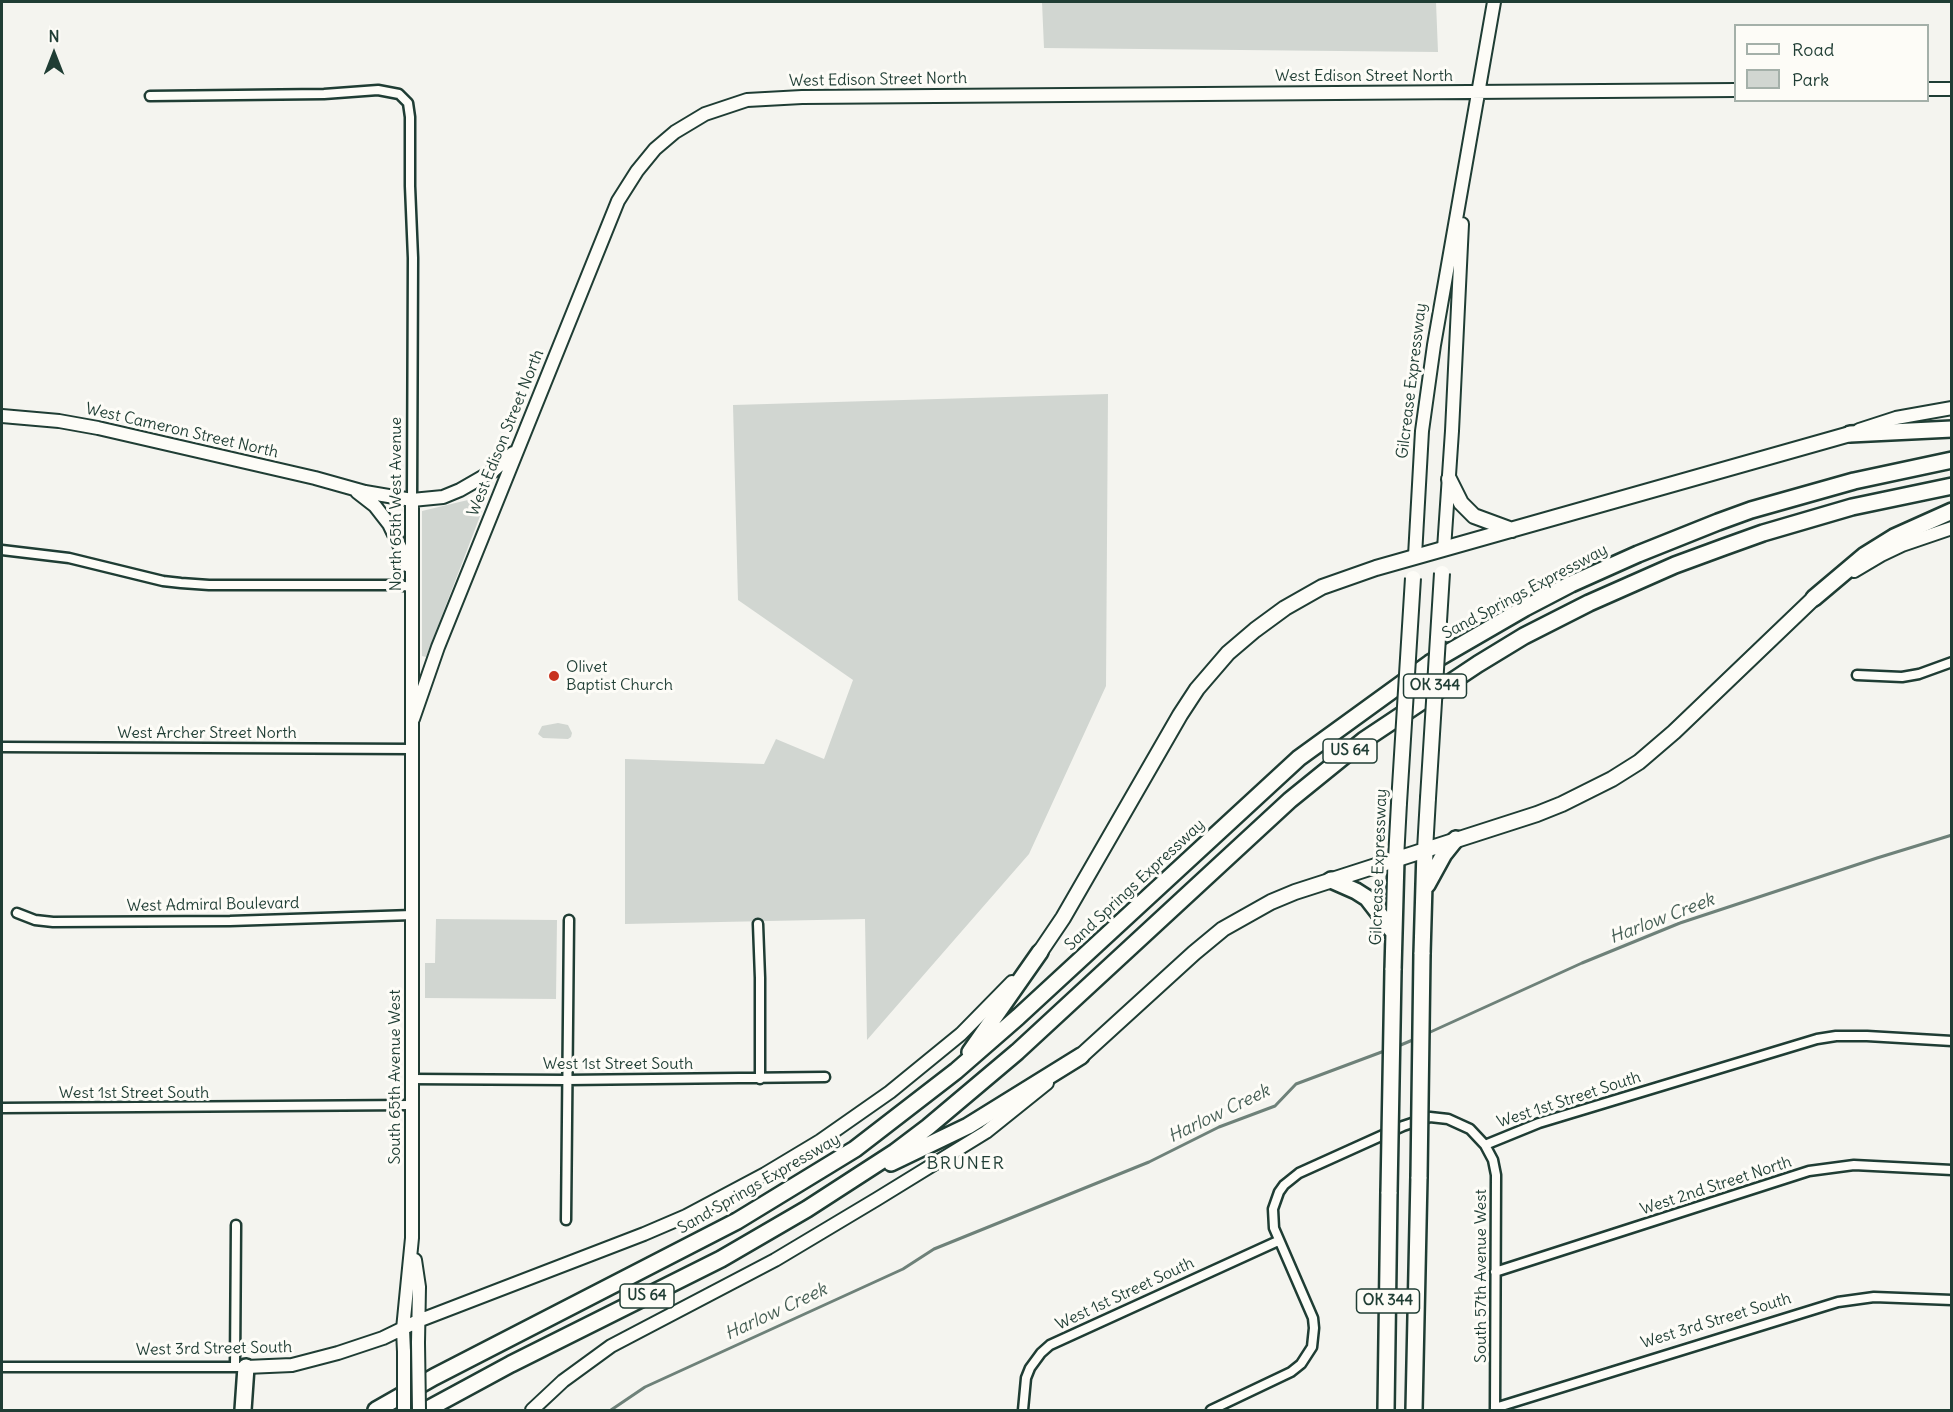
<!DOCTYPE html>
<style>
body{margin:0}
#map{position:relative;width:1953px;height:1412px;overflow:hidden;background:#f4f4ef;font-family:Delius,sans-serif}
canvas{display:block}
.frame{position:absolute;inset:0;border:3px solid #1f3d34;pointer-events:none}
.legend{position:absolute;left:1734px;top:24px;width:195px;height:78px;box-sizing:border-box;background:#fdfcf7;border:2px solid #a4b0a9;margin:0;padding:8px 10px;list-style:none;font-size:18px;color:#1f3d34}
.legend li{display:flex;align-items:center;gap:12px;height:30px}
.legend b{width:30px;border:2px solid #a4b0a9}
.north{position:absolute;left:24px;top:24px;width:60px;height:60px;-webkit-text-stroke:4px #fdfcf7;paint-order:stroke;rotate:0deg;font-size:16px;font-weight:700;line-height:24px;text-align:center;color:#1f3d34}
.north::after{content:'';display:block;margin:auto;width:21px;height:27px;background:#1f3d34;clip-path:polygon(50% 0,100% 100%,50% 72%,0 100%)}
</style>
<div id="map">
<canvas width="1953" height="1412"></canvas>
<div class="frame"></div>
<ul class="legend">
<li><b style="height:8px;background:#fdfcf7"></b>Road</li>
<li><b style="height:16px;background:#d1d6d1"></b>Park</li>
</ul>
<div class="north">N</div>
</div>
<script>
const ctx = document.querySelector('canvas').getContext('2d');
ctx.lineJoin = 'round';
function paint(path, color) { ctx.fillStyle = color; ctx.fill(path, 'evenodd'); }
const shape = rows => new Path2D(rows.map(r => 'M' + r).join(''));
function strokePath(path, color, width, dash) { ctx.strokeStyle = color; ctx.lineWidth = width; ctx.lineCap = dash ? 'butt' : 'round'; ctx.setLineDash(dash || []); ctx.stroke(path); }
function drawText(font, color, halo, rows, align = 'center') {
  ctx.font = font + ' Delius,sans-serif'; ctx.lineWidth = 6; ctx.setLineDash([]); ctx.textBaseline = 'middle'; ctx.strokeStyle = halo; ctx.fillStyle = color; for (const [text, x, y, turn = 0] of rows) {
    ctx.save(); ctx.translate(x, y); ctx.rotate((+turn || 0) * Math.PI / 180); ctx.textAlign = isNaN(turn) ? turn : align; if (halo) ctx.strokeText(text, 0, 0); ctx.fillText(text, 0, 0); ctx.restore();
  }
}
paint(shape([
 [1042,2,1436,2,1438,52,1044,48],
 [1108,394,1106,686,1029,854,867,1040,865,919,625,924,625,759,764,764,776,739,824,759,853,680,738,600,733,405],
 [472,499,480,502,482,511,426,657,422,656,422,511],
 [558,723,568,725,572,733,571,737,568,739,543,738,538,734,542,726],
 [436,919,557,920,556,999,425,998,425,963,435,963]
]), '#d1d6d1');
strokePath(shape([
 [1426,1034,1582,963,1680,923,1877,858,1952,835],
 [1396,1047,1415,1039],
 [611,1410,645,1387,903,1269,934,1249,1149,1162,1219,1127,1275,1106,1296,1084,1387,1050]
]), '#6e8179', 3);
const street = shape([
 [150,96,324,94,378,90,399,94,408,103,410,117,410,186,413,258,412,500],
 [2,550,69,558,163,581,181,583,209,585,397,585,411,587],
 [1857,675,1902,677,1919,674,1952,662],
 [2,747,412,749],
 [17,913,35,920,53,922,230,921,412,915],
 [758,924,760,978,760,1079],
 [411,1079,567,1080,825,1077],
 [2,1108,411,1105],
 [1485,1145,1539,1123,1817,1039,1836,1036,1867,1036,1952,1041],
 [566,1220,569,920],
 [1495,1272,1809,1171,1854,1165,1952,1170],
 [2,1367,246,1367],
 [235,1367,236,1225],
 [1495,1408,1838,1302,1874,1297,1952,1300],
 [1023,1410,1026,1378,1030,1368,1041,1353,1050,1345,1278,1241],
 [1211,1410,1291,1372,1301,1364,1312,1347,1314,1328,1313,1318,1274,1228,1273,1209,1279,1192,1284,1185,1299,1173,1403,1126,1430,1117,1448,1119,1470,1129,1485,1145,1493,1160,1496,1175,1495,1410]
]);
const secondary = shape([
 [1928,89,1952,89],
 [2,416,59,421,98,428,315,478,365,492,412,500,443,497,460,490,493,471,513,453],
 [1859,430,1896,418,1952,408],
 [357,492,375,506,389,524,402,551,407,565],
 [1444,549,1452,431,1462,224],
 [1415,556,1422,431,1434,345,1494,2],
 [1854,571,1881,555,1902,545,1952,528],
 [413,719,438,647,618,201,637,171,655,149,675,132,705,114,747,100,802,97,1736,90],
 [415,1260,419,1287,418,1343],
 [404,1352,403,1329,412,1238,412,500],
 [246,1367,292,1365,338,1353,383,1338,418,1321,644,1234,686,1216,765,1174,820,1141,890,1092,961,1034,1012,982],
 [532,1410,563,1381,611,1346,775,1260,877,1199,986,1132,1047,1083]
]);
const primary = shape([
 [1449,479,1461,503,1474,516,1512,530],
 [1425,850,1428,798],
 [1396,859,1399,803],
 [1040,952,1063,918,1180,715,1197,689,1228,653,1255,630,1285,608,1322,587,1376,568,1850,434],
 [1081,1056,1194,953,1223,929,1271,902,1295,892,1537,814,1562,804,1612,779,1639,762,1674,732,1814,598]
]);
const highway = shape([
 [1850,434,1952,429],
 [1814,598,1865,555,1894,537,1952,511],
 [1331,880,1356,891,1367,898,1394,933],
 [1427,885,1444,854,1456,839],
 [1422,954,1425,850],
 [1393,970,1396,859],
 [970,1052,1040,952],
 [891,1163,968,1126,1081,1056],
 [243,1410,246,1367],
 [376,1410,434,1377,737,1221,855,1149,956,1071,1018,1017,1299,758,1430,663,1525,608,1571,584,1638,554,1718,522,1751,510,1854,481,1952,460],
 [426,1410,511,1364,721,1259,807,1209,895,1152,928,1127,1017,1052,1290,800,1364,740,1478,664,1524,636,1589,603,1675,565,1724,547,1763,533,1852,507,1952,486],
 [1386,1410,1389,1192],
 [1414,1410,1419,1177]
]);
strokePath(street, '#1f3d34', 13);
strokePath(secondary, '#1f3d34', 16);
strokePath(primary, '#1f3d34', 18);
strokePath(highway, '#1f3d34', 20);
strokePath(street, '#fdfcf7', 8);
strokePath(secondary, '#fdfcf7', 12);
strokePath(primary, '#fdfcf7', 14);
strokePath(highway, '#fdfcf7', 15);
const secondaryBridge = shape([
 [418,1343,419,1410],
 [404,1352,404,1410]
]);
const primaryBridge = shape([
 [1428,798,1442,573],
 [1399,803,1413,578]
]);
const highwayBridge = shape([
 [1419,1177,1422,954],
 [1389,1192,1393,970]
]);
strokePath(secondaryBridge, '#1f3d34', 16, []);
strokePath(primaryBridge, '#1f3d34', 18, []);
strokePath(highwayBridge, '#1f3d34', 20, []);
strokePath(secondaryBridge, '#fdfcf7', 12);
strokePath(primaryBridge, '#fdfcf7', 14);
strokePath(highwayBridge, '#fdfcf7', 15);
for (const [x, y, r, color] of [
 [554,676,6,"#c8321e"]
]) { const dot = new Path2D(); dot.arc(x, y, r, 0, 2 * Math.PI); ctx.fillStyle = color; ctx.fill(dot); strokePath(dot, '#fdfcf7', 2); }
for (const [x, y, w] of [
 [1435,686,63],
 [1350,751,54],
 [647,1296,54],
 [1388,1301,63]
]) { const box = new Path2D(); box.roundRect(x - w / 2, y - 12, w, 24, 4.5); ctx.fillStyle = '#fdfcf7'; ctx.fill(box); strokePath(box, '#1f3d34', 1.5); }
drawText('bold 15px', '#1f3d34', null, [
 ["OK 344",1435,686],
 ["US 64",1350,751],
 ["US 64",647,1296],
 ["OK 344",1388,1301]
]);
drawText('16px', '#1f3d34', '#fdfcf7', [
 ["West Edison Street North",1364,76],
 ["West Edison Street North",878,80,-1],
 ["Gilcrease Expressway",1412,381,-83],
 ["West Cameron Street North",182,431,13],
 ["West Edison Street North",506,433,-68],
 ["North 65th West Avenue",396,504,-90],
 ["Sand Springs Expressway",1525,592,-28],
 ["West Archer Street North",207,733],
 ["Gilcrease Expressway",1379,867,-88],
 ["Sand Springs Expressway",1135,885,-43],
 ["West Admiral Boulevard",213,905,-1],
 ["West 1st Street South",618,1064],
 ["South 65th Avenue West",395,1077,-90],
 ["West 1st Street South",134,1093],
 ["West 1st Street South",1569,1100,-18],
 ["Sand Springs Expressway",759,1184,-30],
 ["West 2nd Street North",1716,1186,-18],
 ["South 57th Avenue West",1481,1276,-90],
 ["West 1st Street South",1125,1294,-25],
 ["West 3rd Street South",1716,1321,-17],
 ["West 3rd Street South",214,1349,-1]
]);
drawText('16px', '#1f3d34', '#fdfcf7', [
 ["Olivet",566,667],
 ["Baptist Church",566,685]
], 'left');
drawText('italic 18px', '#475f56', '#fdfcf7', [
 ["Harlow Creek",1662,919,-21],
 ["Harlow Creek",1219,1114,-26],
 ["Harlow Creek",776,1312,-25]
]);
ctx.letterSpacing = '1.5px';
drawText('18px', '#1f3d34', '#fdfcf7', [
 ["BRUNER",966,1164]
]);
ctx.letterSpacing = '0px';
</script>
